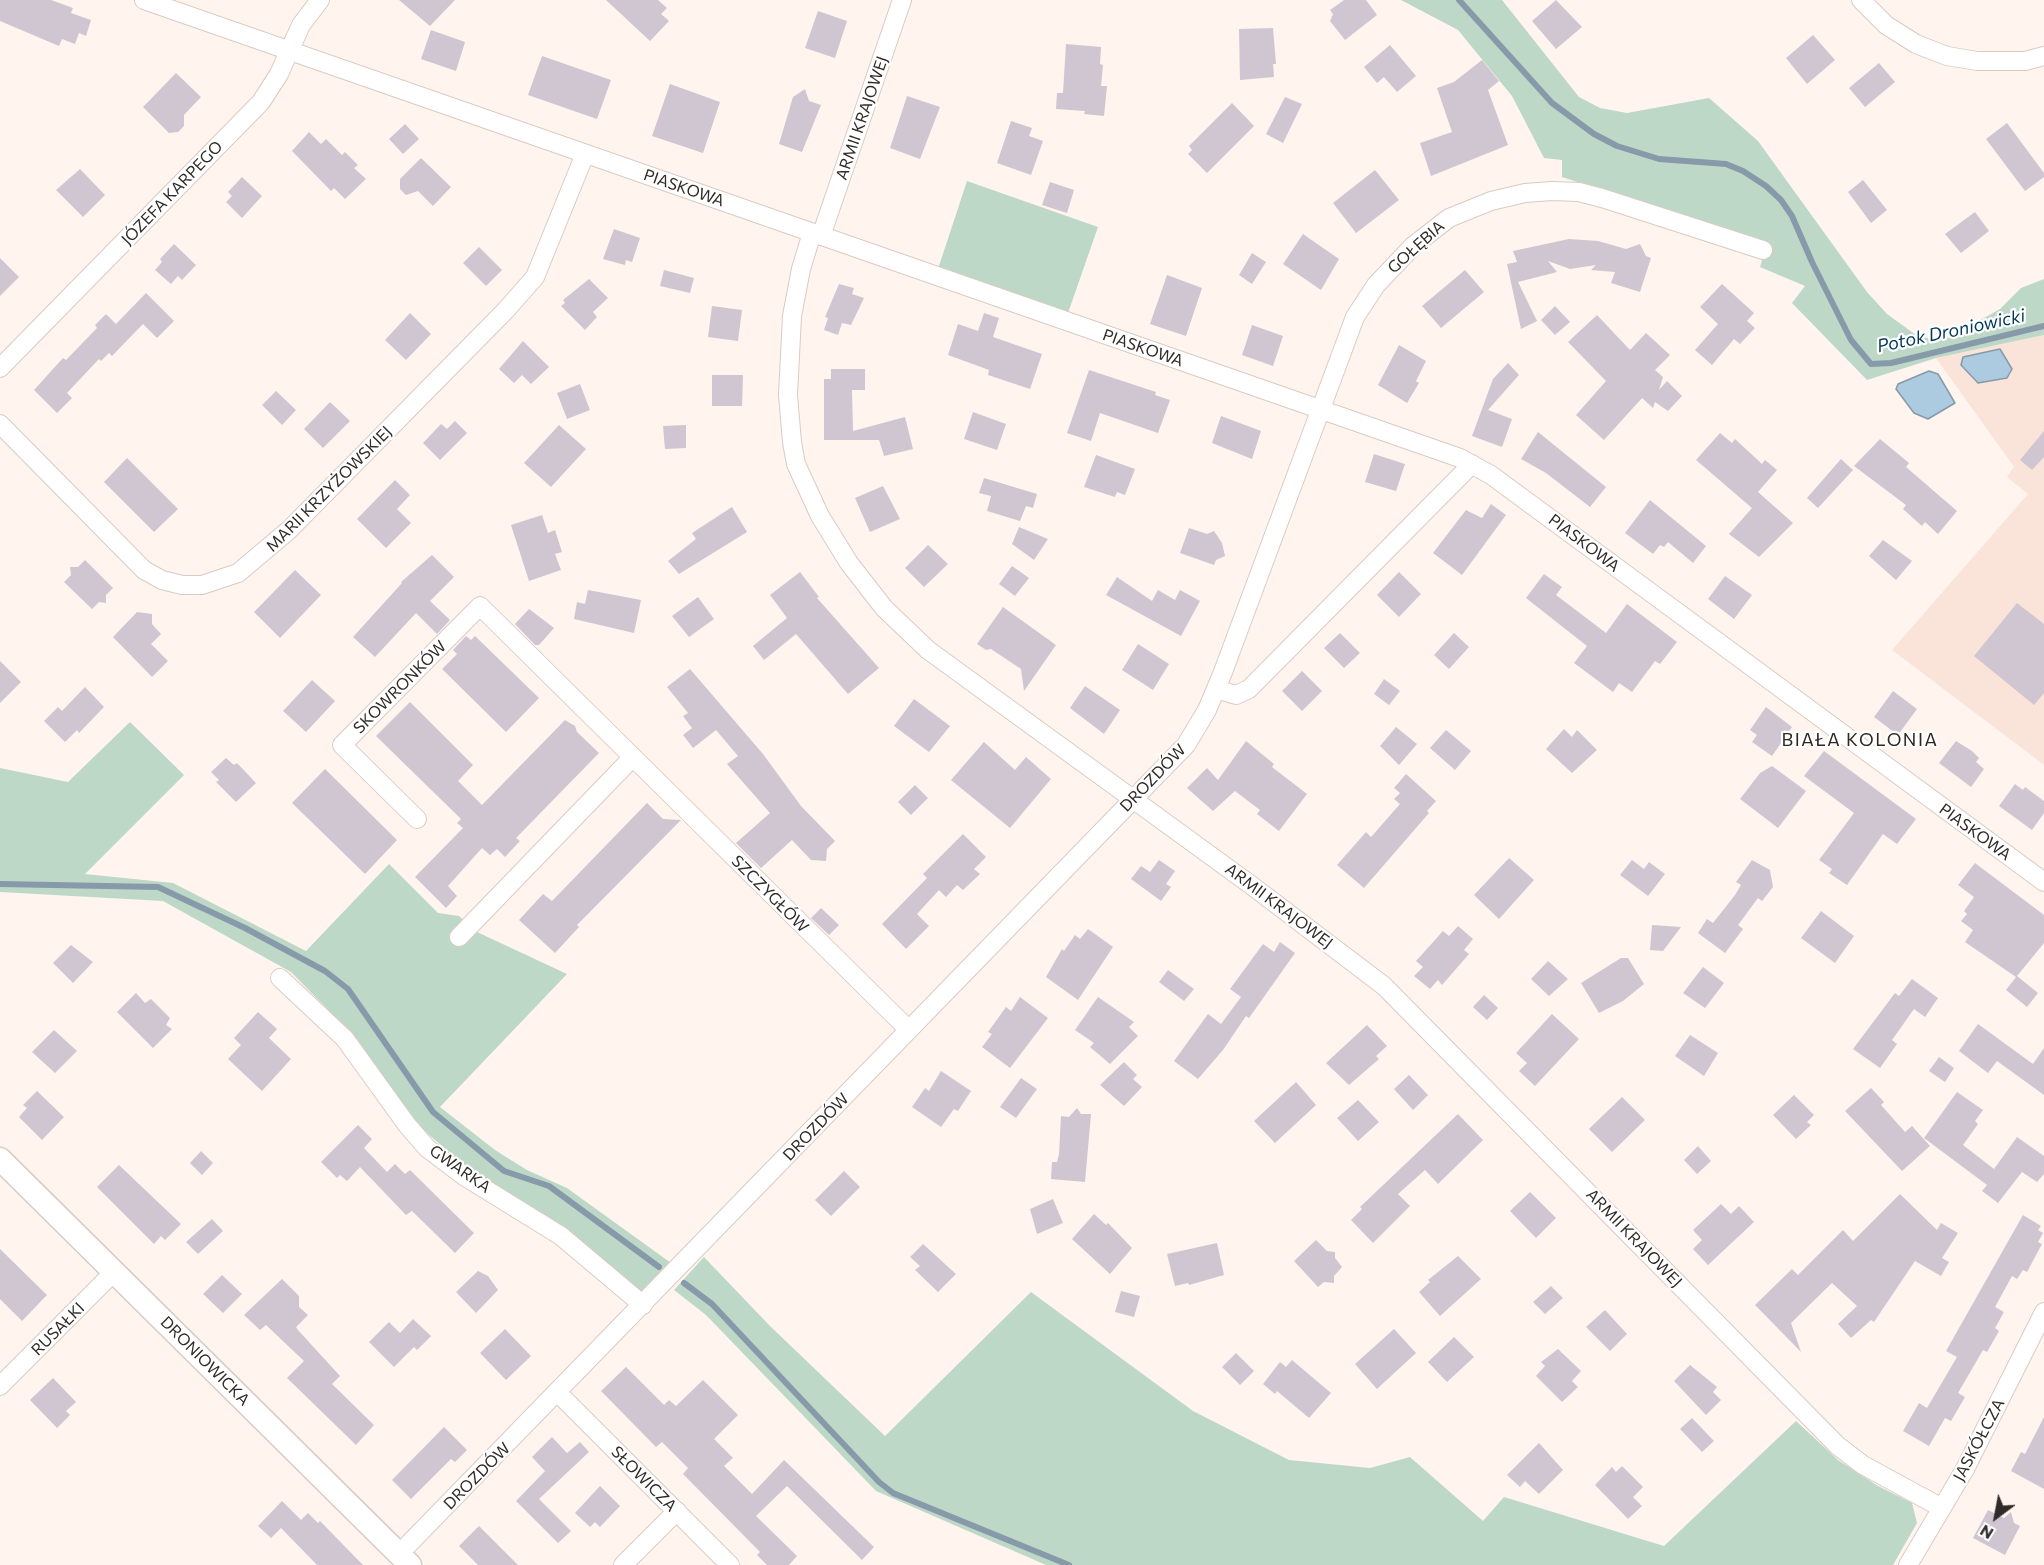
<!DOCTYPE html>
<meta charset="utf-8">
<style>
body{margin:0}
#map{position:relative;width:2044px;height:1565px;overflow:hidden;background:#fff4ee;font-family:Commissioner,sans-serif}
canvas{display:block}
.north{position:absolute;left:1966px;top:1487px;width:60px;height:60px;-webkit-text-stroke:4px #fff;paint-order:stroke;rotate:212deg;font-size:16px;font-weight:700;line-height:24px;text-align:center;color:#302b28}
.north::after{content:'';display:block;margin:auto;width:21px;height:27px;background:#302b28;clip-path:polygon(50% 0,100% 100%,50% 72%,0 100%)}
</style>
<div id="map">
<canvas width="2044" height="1565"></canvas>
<div class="north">N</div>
</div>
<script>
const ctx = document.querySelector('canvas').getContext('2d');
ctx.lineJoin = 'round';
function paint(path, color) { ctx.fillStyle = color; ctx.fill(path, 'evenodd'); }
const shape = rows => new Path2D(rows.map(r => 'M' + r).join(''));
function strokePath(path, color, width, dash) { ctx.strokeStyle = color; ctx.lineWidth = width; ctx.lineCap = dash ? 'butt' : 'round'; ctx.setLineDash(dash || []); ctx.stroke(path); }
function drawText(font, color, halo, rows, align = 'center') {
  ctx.font = font + ' Commissioner,sans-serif'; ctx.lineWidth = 4.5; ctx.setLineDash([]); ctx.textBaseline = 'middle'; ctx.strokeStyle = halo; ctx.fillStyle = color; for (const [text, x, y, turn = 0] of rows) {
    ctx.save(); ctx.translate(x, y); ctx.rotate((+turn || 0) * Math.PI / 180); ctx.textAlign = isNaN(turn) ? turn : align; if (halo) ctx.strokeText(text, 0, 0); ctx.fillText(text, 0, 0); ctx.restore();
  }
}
paint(shape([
 [2044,335,2044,765,1892,650,2028,494,2007,477,2014,467,1936,358]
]), '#fae4d9');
paint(shape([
 [1401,0,1502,0,1579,97,1600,108,1627,113,1709,98,1758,141,1867,292,1887,314,1916,335,1931,339,1948,338,2000,309,2021,288,2044,279,2044,335,1936,358,1867,380,1792,303,1805,286,1760,267,1767,244,1562,177,1562,160,1544,158,1512,96,1458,30],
 [967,181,1098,227,1068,313,938,269],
 [130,722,184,775,85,874,173,883,306,951,389,864,438,913,459,916,477,932,567,974,440,1107,495,1150,527,1170,567,1188,671,1263,640,1297,471,1170,417,1125,343,1025,291,972,163,901,0,892,0,768,68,782],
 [704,1257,770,1326,885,1436,1031,1292,1193,1411,1289,1460,1370,1468,1410,1457,1483,1521,1504,1497,1664,1546,1796,1421,1838,1460,1878,1486,1912,1503,1917,1523,1893,1565,1046,1565,876,1491,706,1315,674,1290]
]), '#bed8c8');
const water = shape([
 [2000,349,2012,369,2007,378,1978,383,1961,365,1963,357,2000,349],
 [1929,371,1938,374,1955,403,1928,419,1914,413,1896,389,1898,384,1929,371]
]);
paint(water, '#accae0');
strokePath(water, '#879aa9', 1.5);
strokePath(shape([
 [1459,0,1552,103,1594,134,1617,146,1659,159,1726,164,1743,171,1766,186,1781,200,1792,216,1812,262,1851,340,1871,364,1891,363,2044,326],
 [0,884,158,887,245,928,325,971,348,989,433,1112,504,1171,549,1186,659,1267],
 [684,1283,712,1304,879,1482,893,1493,1069,1565]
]), '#879aa9', 6);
paint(shape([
 [0,0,51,0,73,8,71,13,91,20,86,36,79,33,75,44,62,39,59,46,0,21],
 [399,0,455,0,430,26],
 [606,0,658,0,667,8,661,14,669,21,650,41],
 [1344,0,1366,0,1377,15,1345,40,1330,21,1333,14,1330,10],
 [1556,0,1582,27,1556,49,1532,21],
 [818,11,847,21,835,58,805,48],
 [1273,28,1276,64,1273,64,1274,77,1240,80,1239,29],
 [431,30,465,42,456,71,421,59],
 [1813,35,1835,60,1807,84,1786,58],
 [1066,44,1101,47,1100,64,1103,65,1101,86,1107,86,1104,116,1084,114,1085,111,1056,109,1057,93,1063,93],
 [1390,45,1416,76,1397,92,1384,77,1377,83,1364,67],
 [542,56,611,80,597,119,528,95],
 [1482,60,1499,81,1488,90,1508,145,1431,176,1420,143,1452,132,1437,88,1454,82],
 [1879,63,1895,82,1865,107,1849,88],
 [176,73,201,97,184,115,184,126,178,132,169,133,143,107],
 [670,84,720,102,703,153,652,136],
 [805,89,809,101,821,105,802,152,779,144,793,97],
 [907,96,940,107,920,159,890,148],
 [1285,97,1302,104,1283,143,1266,134],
 [1232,103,1254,126,1207,173,1188,154,1192,150,1189,146],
 [1011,121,1032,128,1029,136,1043,141,1031,175,997,163],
 [2007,123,2044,173,2044,177,2025,191,1986,139],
 [405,124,419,139,403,154,389,139],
 [309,132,321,144,326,139,342,155,345,152,358,165,354,168,366,179,345,199,334,188,331,191,292,151],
 [421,158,451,187,433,206,418,191,406,195,400,189,400,179],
 [80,169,105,195,83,217,56,190],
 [1375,170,1399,200,1356,233,1333,203],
 [242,177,262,196,242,218,226,202,232,196,228,192],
 [1863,180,1887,210,1871,223,1848,192],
 [1050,182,1074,190,1067,213,1042,205],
 [1975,212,1989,231,1961,253,1945,234],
 [614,229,640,238,632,262,626,260,625,265,603,259],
 [1303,234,1339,259,1321,290,1283,264],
 [1569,239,1598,241,1626,249,1640,244,1646,256,1651,258,1640,292,1611,283,1615,272,1591,270,1596,265,1570,269,1548,261,1557,272,1518,282,1537,321,1521,329,1507,264,1517,262,1513,251],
 [174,244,196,265,182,280,178,276,171,284,155,270,162,262,160,259],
 [479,247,502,270,486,286,463,263],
 [1252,253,1266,262,1252,284,1239,275],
 [0,258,19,277,0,296],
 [664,270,694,278,690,293,660,286],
 [1465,270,1484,292,1441,328,1422,306],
 [1167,275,1202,288,1186,336,1150,324],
 [589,279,608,298,593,312,597,317,585,330,561,306,565,303,563,300],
 [839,284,854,288,852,294,864,298,851,325,842,323,838,335,824,330,828,318,825,317],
 [1722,284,1754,313,1747,321,1755,328,1740,344,1734,339,1712,365,1695,350,1718,324,1700,307],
 [146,293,174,321,157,338,143,324,112,356,109,353,101,361,99,359,67,393,72,398,57,413,34,390,63,358,66,360,97,328,95,325,106,314,116,324],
 [712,306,742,310,738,341,708,337],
 [1555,306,1570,322,1555,335,1541,320],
 [410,313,431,334,406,360,385,340],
 [984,313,999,318,993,337,1042,354,1030,389,988,375,989,370,948,355,958,324,978,331],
 [1597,315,1630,350,1646,333,1670,355,1655,370,1663,377,1659,390,1667,381,1682,396,1668,411,1655,402,1653,408,1642,398,1604,440,1576,415,1606,381,1568,342],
 [1252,325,1283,336,1273,366,1242,355],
 [523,341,549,367,531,384,522,375,514,383,499,369],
 [1399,345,1426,361,1416,381,1419,383,1407,403,1378,385],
 [1508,363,1519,375,1488,410,1512,419,1502,447,1472,436,1493,379],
 [831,369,865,369,865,390,852,390,853,431,905,417,913,449,884,456,879,440,824,440,824,379,831,379],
 [1089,370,1156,392,1155,395,1170,400,1158,433,1100,413,1091,441,1067,433],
 [712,375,743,375,742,406,712,406],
 [580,384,590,410,567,419,557,393],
 [276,391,296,410,282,425,262,405],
 [330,402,350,421,323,448,304,429],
 [973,412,1006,424,997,450,964,439],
 [1221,416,1261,431,1252,459,1212,443],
 [455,421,467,433,440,460,423,443,441,424,447,429],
 [559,425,586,449,551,487,524,463],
 [686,425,686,448,665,449,663,426],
 [2044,431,2044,457,2032,470,2020,460],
 [1538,432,1606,487,1590,507,1546,473,1521,459],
 [1720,433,1732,443,1735,439,1762,464,1765,460,1777,470,1758,492,1793,523,1759,557,1729,534,1752,508,1696,460],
 [1880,439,1909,463,1906,467,1957,511,1938,534,1925,522,1922,526,1903,509,1906,505,1854,466],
 [1374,454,1405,464,1396,491,1365,482],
 [1096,455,1135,469,1125,495,1117,492,1115,497,1084,487],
 [127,458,178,509,154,532,104,482],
 [1841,459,1853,470,1818,508,1807,498],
 [984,478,1037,494,1033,508,1026,506,1020,521,987,511,991,496,979,493],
 [395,480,410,495,397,509,411,523,386,548,357,519],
 [883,486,900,519,870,532,855,498],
 [1650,500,1706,546,1693,563,1668,542,1664,547,1660,545,1653,554,1625,533],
 [1491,504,1506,515,1462,575,1433,553,1466,510,1482,518],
 [732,507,747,532,679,574,668,561,696,539,692,533],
 [542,515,548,533,555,530,562,552,555,554,561,570,529,581,511,525],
 [1019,527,1048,539,1034,560,1012,544],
 [1189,528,1207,534,1214,531,1222,543,1225,556,1216,560,1214,565,1180,553],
 [1883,540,1912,561,1896,580,1869,556],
 [928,545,948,564,924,587,905,568],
 [432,555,454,577,430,601,450,620,437,634,416,613,375,657,353,637,402,583,401,582],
 [85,560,113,588,106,595,106,603,99,602,92,609,64,582,71,575,70,567,78,567],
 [1012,566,1029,578,1015,596,999,584],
 [295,570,321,595,280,638,254,612],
 [800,572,819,597,817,598,879,668,848,694,796,634,764,660,753,646,787,618,770,595],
 [1399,572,1421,594,1399,617,1377,595],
 [1544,574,1562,587,1556,595,1606,633,1627,604,1677,642,1660,664,1655,661,1632,692,1619,683,1613,692,1574,663,1587,646,1526,598],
 [1725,576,1752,595,1734,619,1708,599],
 [1117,577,1152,601,1158,590,1175,600,1180,590,1200,601,1181,636,1106,595],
 [588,590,641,600,634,633,574,619,577,602,585,604],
 [698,597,714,619,689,637,672,616],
 [2017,603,2044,624,2044,693,2034,705,1974,656],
 [1003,607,1056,645,1024,691,1021,669,991,649,986,650,977,644],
 [529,609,554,628,539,645,535,645,515,624],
 [137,612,152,614,152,624,161,634,151,644,168,661,152,677,113,637],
 [1340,633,1360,653,1344,668,1324,648],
 [1454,633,1469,647,1449,669,1434,655],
 [466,636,471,640,475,636,539,698,506,732,442,669,457,654,453,650],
 [1138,644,1169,664,1153,690,1122,670],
 [0,661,21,682,0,703],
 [690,669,763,754,801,806,835,841,827,849,826,861,811,860,792,840,761,868,736,843,770,813,727,764,738,756,716,730,693,748,683,735,692,728,683,716,688,713,667,687],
 [1302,671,1322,691,1302,711,1282,691],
 [1384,679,1400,691,1389,705,1374,694],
 [312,680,335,701,306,732,283,711],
 [1085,686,1120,710,1104,734,1070,708],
 [85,687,104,707,79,733,77,730,65,742,44,721,58,707,62,711],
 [1893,691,1917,709,1898,735,1874,717],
 [914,699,950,726,929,752,894,726],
 [410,702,473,765,458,781,482,805,565,720,575,726,577,732,599,753,516,838,520,841,505,857,497,849,490,855,482,848,448,886,457,896,446,908,415,877,463,828,457,823,461,819,376,736],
 [1766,707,1792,727,1772,756,1752,742,1757,735,1750,730],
 [1396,727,1417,744,1399,765,1380,746],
 [1564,729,1572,737,1577,730,1597,750,1572,773,1546,749],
 [1446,730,1471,751,1455,770,1430,748],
 [1246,741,1274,764,1272,767,1307,794,1279,831,1257,814,1260,810,1235,791,1213,811,1187,788,1207,768,1218,780],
 [1956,741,1972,751,1979,758,1976,762,1984,769,1971,787,1939,763],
 [984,742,1015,770,1026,757,1051,779,1010,828,951,780],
 [1824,751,1916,819,1897,844,1883,834,1847,885,1829,873,1832,869,1819,860,1854,813,1804,776],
 [226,758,234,765,237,763,256,783,236,802,216,782,219,780,211,772],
 [1772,766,1806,791,1778,828,1740,799,1760,773],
 [325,769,397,840,365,874,292,803],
 [1406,774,1436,801,1427,811,1429,813,1364,888,1337,865,1366,832,1371,837,1400,804,1394,799,1400,793,1394,788],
 [2015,784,2023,790,2025,787,2044,801,2044,813,2032,830,1999,806],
 [915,785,928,798,911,815,898,802],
 [647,803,663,819,681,820,577,925,579,927,555,953,519,920,543,894,552,901],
 [963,834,986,857,974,869,980,874,963,890,957,885,946,897,939,890,917,914,929,926,906,949,882,924,927,878,923,874],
 [1509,858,1534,880,1499,919,1474,895],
 [1159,860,1175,871,1166,884,1171,887,1161,901,1131,879,1141,866,1150,872],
 [1632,860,1644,869,1649,862,1665,874,1648,896,1620,875],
 [1752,860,1770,870,1773,887,1762,901,1758,898,1738,925,1743,929,1725,953,1698,933,1707,919,1713,923,1735,895,1741,885,1736,882],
 [1975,863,2044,915,2044,943,2017,976,2038,993,2027,1007,2006,990,2016,977,1965,942,1973,930,1961,921,1967,914,1964,911,1974,897,1958,885],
 [821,908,839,925,829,935,811,918],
 [1821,911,1854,936,1835,963,1801,938],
 [1652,925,1681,927,1663,951,1650,950],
 [1458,926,1473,939,1464,950,1469,954,1442,985,1438,980,1430,989,1414,976,1423,967,1416,961,1443,931,1449,936],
 [1088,929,1113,947,1078,1000,1046,977,1062,949,1064,951,1075,935,1080,939],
 [1280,942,1295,953,1249,1018,1246,1016,1223,1050,1198,1079,1174,1061,1208,1014,1221,1024,1241,997,1230,989,1263,944,1274,952],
 [71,945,93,962,73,983,53,963],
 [1621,958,1628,958,1644,984,1623,1001,1599,1013,1581,983],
 [1548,961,1568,979,1549,996,1531,979],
 [1703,967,1724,983,1705,1008,1683,993],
 [1168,970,1194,989,1184,1001,1159,982],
 [1912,979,1938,998,1925,1017,1914,1009,1892,1040,1897,1044,1880,1068,1853,1049,1895,993,1899,996],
 [136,993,145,1003,151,999,170,1018,166,1025,172,1029,153,1048,117,1012],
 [1484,995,1498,1008,1487,1020,1473,1007],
 [1020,997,1048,1018,1010,1068,982,1047,992,1034,988,1032,1006,1007,1011,1011],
 [1098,997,1134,1022,1129,1027,1138,1036,1110,1064,1090,1047,1094,1043,1075,1030],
 [258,1012,277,1029,269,1038,291,1059,262,1091,228,1059,241,1045,234,1038],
 [1552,1014,1579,1039,1535,1086,1519,1071,1527,1063,1516,1053],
 [1978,1024,2033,1064,2044,1048,2044,1095,1997,1061,1988,1073,1959,1051],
 [1367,1025,1387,1046,1376,1056,1379,1059,1349,1085,1326,1063],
 [54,1030,77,1051,55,1073,32,1052],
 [1690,1035,1718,1053,1704,1076,1675,1056],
 [1939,1057,1954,1068,1945,1082,1929,1071],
 [1124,1062,1137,1075,1133,1079,1142,1087,1124,1106,1100,1085],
 [941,1071,971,1091,958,1111,954,1109,941,1127,912,1107,925,1088,929,1091],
 [1409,1075,1428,1095,1413,1110,1394,1089],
 [1021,1078,1037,1089,1016,1118,1000,1107],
 [1296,1082,1316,1105,1275,1143,1254,1121],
 [1871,1088,1884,1102,1881,1105,1905,1132,1912,1126,1930,1146,1902,1171,1845,1111],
 [37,1091,64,1117,42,1140,19,1117,27,1108,23,1105],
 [1957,1092,1983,1110,1975,1121,1978,1124,1963,1145,1994,1169,2017,1137,2044,1156,2044,1174,2037,1182,2022,1172,1998,1203,1982,1191,1987,1185,1924,1138],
 [1794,1095,1814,1115,1807,1122,1811,1125,1796,1139,1773,1115],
 [1622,1097,1645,1120,1612,1152,1589,1129],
 [1358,1100,1379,1122,1358,1141,1337,1118],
 [1077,1108,1081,1114,1091,1114,1085,1182,1051,1179,1052,1162,1057,1162,1059,1154,1061,1116,1069,1117],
 [1458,1114,1483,1140,1438,1184,1425,1170,1398,1194,1410,1206,1373,1243,1351,1220,1362,1209,1360,1207],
 [358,1125,372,1139,364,1148,387,1172,395,1164,405,1174,410,1170,474,1233,455,1253,412,1211,406,1215,360,1167,347,1181,340,1175,337,1178,321,1162],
 [1698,1146,1711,1161,1697,1174,1684,1160],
 [201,1151,213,1163,202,1175,190,1163],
 [119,1165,181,1224,165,1240,161,1236,154,1244,97,1187],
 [844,1171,860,1187,831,1216,815,1200],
 [1530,1192,1556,1218,1536,1238,1510,1211],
 [1900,1194,1937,1230,1941,1223,1958,1233,1942,1258,1949,1262,1941,1276,1915,1261,1874,1322,1871,1320,1851,1338,1838,1324,1857,1306,1832,1283,1791,1323,1801,1352,1755,1305,1792,1269,1798,1275,1843,1230,1853,1241],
 [1053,1199,1063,1223,1037,1234,1030,1209],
 [1721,1204,1731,1214,1739,1206,1754,1222,1708,1265,1693,1249,1702,1240,1693,1230],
 [1094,1214,1106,1225,1108,1223,1132,1248,1110,1274,1072,1239],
 [2023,1215,2041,1226,2038,1230,2043,1233,2038,1242,2042,1244,2027,1272,2023,1270,2017,1279,2012,1276,1995,1307,2004,1312,1995,1328,1999,1331,1987,1352,1983,1350,1958,1393,1965,1397,1951,1421,1945,1418,1929,1446,1903,1431,1919,1403,1927,1408,1957,1357,1946,1351],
 [212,1219,223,1231,198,1254,186,1242],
 [1316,1240,1327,1251,1335,1252,1335,1258,1342,1267,1334,1276,1334,1283,1324,1282,1318,1287,1294,1261],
 [1217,1243,1224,1275,1189,1285,1188,1283,1175,1286,1167,1254],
 [923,1244,956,1274,938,1292,915,1270,920,1266,910,1257],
 [0,1249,47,1295,22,1321,0,1299],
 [1458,1256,1481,1279,1440,1316,1419,1292,1430,1282,1428,1280],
 [478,1271,488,1276,498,1290,476,1313,456,1292],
 [222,1275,242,1294,223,1313,203,1294],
 [282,1279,299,1296,299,1307,308,1315,296,1327,298,1330,340,1376,332,1384,374,1425,356,1445,287,1378,304,1361,266,1325,260,1330,244,1315],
 [1551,1286,1563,1298,1545,1314,1533,1302],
 [1121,1291,1140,1296,1134,1317,1115,1312],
 [1605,1310,1627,1334,1610,1351,1586,1327],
 [413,1319,431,1336,417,1350,414,1347,394,1367,369,1342,389,1322,400,1333],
 [505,1329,531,1356,506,1380,480,1353],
 [1394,1329,1416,1353,1377,1389,1355,1364],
 [1454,1337,1474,1357,1447,1382,1428,1362],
 [1558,1349,1581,1371,1572,1381,1578,1387,1562,1402,1536,1376,1545,1366,1541,1362],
 [1236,1353,1254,1371,1240,1385,1222,1367],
 [1292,1360,1331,1393,1309,1418,1277,1391,1275,1394,1263,1384,1280,1362,1286,1367],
 [1690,1365,1717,1387,1713,1392,1721,1400,1706,1415,1674,1381],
 [626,1367,664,1405,669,1400,676,1406,703,1380,738,1415,714,1439,733,1458,724,1466,752,1494,784,1460,874,1547,862,1560,787,1486,756,1516,797,1556,789,1565,767,1565,757,1555,760,1552,683,1474,688,1468,662,1442,656,1447,601,1391],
 [53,1378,76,1402,66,1411,70,1415,57,1428,30,1400],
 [2044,1417,2044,1489,2011,1471,2021,1452,2025,1454],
 [1692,1418,1714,1441,1702,1452,1680,1429],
 [444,1427,467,1450,455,1462,451,1459,411,1499,392,1480],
 [552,1437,567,1453,580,1442,589,1452,539,1499,571,1531,558,1543,516,1501,545,1471,532,1457],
 [1539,1443,1563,1470,1539,1494,1525,1481,1520,1487,1507,1475],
 [1622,1466,1643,1487,1633,1497,1642,1506,1628,1519,1595,1485,1612,1467,1616,1472],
 [600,1486,620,1506,600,1527,595,1522,590,1527,575,1513],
 [282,1501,301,1520,308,1513,318,1523,320,1521,363,1565,317,1565,281,1528,271,1538,258,1526],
 [1988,1510,2004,1518,2011,1512,2014,1523,2020,1526,2005,1555,1973,1538],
 [479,1526,518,1565,478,1565,459,1546]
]), '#d0c6d2');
const minor = shape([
 [144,0,1460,458,1491,475,2044,882],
 [1861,0,1886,25,1916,44,1947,56,1977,61,2025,61,2044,56],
 [812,233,801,269,792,316,788,395,792,442,796,464,820,516,849,563,884,608,928,650,1251,885,1384,986,1838,1446,1863,1465,1942,1508],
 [821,236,902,0],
 [0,368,261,102,279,74,301,25,320,0],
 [0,424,144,570,162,580,182,585,202,585,238,573,289,530,506,310,535,277,585,154],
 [1216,689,1236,695,1249,689,1472,464],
 [417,819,342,745,480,606,909,1030],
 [459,937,632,758],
 [280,978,345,1039,407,1125,427,1148,464,1176,561,1236,643,1305],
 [0,1386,115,1271],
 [558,1393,730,1565],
 [399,1554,1186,745,1207,710,1223,672,1355,317,1376,285,1413,246,1449,218,1491,201,1525,193,1552,191,1579,192,1602,198,1763,250],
 [623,1565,677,1511],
 [1908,1565,1965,1469,2044,1312]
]);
const tertiary = shape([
 [0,1159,410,1565]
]);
strokePath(minor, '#d9cbc4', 20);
strokePath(tertiary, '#d9cbc4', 25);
strokePath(minor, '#fff', 18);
strokePath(tertiary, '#fff', 22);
drawText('16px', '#302b28', '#fff', [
 ["ARMII KRAJOWEJ",862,118,-71],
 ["PIASKOWA",684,188,19],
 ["JÓZEFA KARPEGO",172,193,-46],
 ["GOŁĘBIA",1416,247,-42],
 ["PIASKOWA",1143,348,19],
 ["MARII KRZYŻOWSKIEJ",329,489,-45],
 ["PIASKOWA",1584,543,37],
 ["SKOWRONKÓW",400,687,-45],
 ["DROZDÓW",1153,778,-46],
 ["PIASKOWA",1975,832,36],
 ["SZCZYGŁÓW",770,894,45],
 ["ARMII KRAJOWEJ",1279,906,37],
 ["DROZDÓW",816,1127,-46],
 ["GWARKA",460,1169,35],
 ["ARMII KRAJOWEJ",1634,1238,46],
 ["RUSAŁKI",58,1329,-45],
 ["DRONIOWICKA",205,1361,45],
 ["JASKÓŁCZA",1979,1440,-62],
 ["DROZDÓW",477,1476,-45],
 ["SŁOWICZA",644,1479,45]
]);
drawText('italic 18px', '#003958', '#fff', [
 ["Potok Droniowicki",1951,331,-12]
]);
ctx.letterSpacing = '1.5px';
drawText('18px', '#312721', '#fff', [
 ["BIAŁA KOLONIA",1860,740]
]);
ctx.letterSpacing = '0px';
</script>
